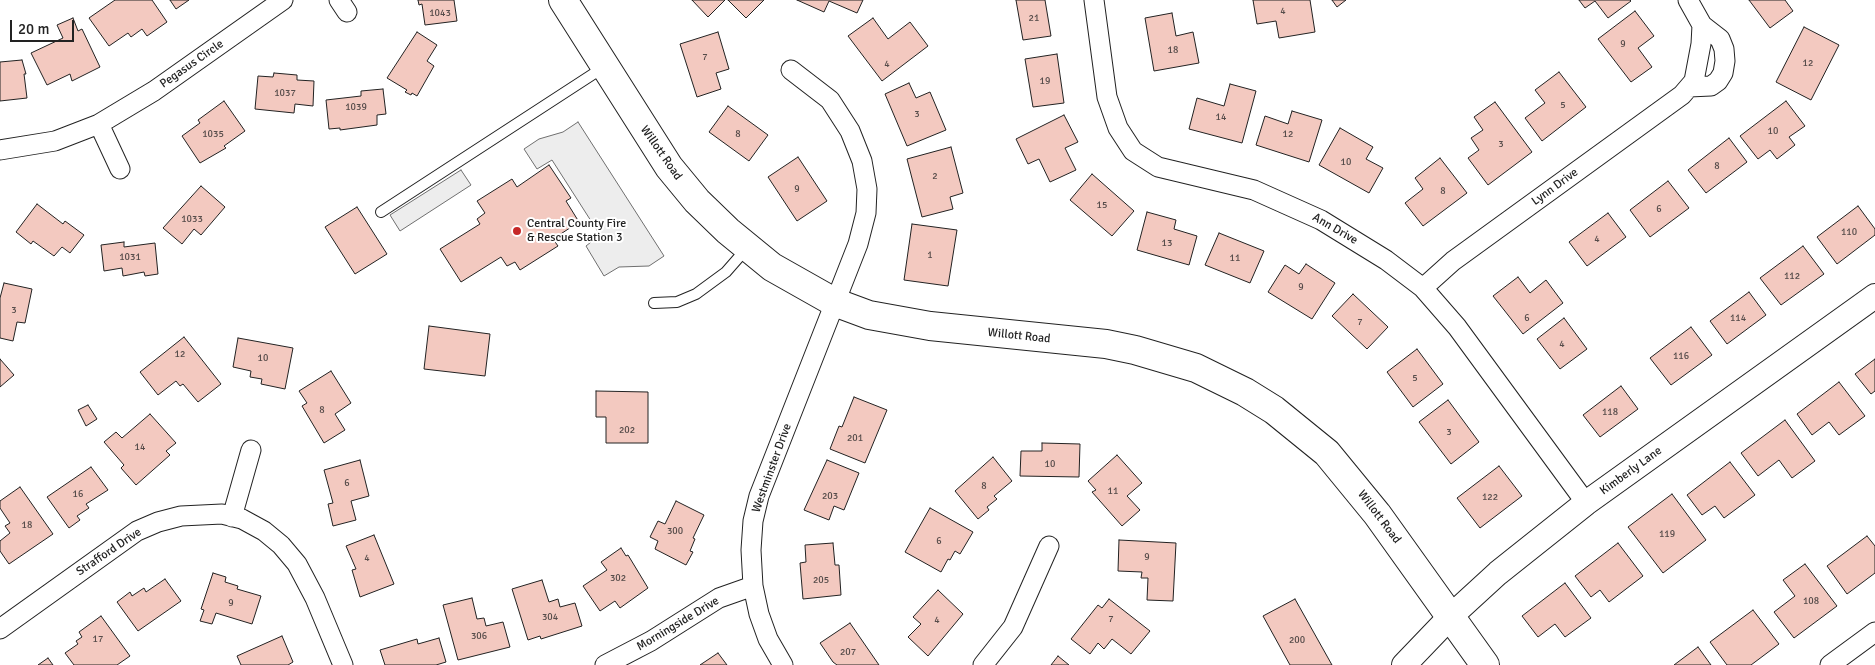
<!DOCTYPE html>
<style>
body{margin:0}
#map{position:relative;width:1875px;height:665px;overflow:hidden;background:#fff;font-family:Signika,sans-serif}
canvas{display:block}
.scale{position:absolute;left:10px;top:20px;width:64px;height:22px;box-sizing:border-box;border:2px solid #222;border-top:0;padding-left:6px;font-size:15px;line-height:18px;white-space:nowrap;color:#222;-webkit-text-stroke:4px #fff;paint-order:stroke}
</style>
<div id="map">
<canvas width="1875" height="665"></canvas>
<div class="scale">20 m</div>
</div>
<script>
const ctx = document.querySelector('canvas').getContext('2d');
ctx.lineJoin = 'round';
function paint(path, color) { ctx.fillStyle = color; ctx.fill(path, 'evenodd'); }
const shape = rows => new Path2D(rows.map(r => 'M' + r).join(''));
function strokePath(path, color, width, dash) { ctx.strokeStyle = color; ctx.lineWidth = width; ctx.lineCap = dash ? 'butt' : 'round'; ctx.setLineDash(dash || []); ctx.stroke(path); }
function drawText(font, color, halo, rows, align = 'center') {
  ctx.font = font + ' Signika,sans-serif'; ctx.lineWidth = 4; ctx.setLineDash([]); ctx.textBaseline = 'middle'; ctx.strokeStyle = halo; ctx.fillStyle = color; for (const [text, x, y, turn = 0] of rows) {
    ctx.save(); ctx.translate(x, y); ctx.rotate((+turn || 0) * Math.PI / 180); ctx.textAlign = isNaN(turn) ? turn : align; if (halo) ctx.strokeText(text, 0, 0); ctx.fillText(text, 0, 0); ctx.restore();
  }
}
const parking = shape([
 [578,122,664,256,649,266,619,267,604,276,586,246,600,235,552,160,537,169,524,149,539,139,563,132,578,122],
 [461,170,471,185,400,231,390,215,461,170]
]);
paint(parking, '#ededed');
strokePath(parking, '#6f6f6f', 1);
const building = shape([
 [115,0,152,0,167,22,147,36,142,29,131,37,128,33,109,46,89,18,115,0],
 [170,0,189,0,176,9,170,0],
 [418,0,454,0,457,21,425,25,422,4,419,5,418,0],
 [692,0,725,0,708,17,692,0],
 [728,0,764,0,746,18,728,0],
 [797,0,863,0,857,13,829,1,824,12,797,0],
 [1016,0,1045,0,1051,36,1023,40,1016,0],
 [1253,0,1310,0,1315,32,1279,38,1276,21,1257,24,1253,0],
 [1332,0,1346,0,1337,7,1332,0],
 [1579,0,1630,0,1631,1,1608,18,1595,1,1585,8,1579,0],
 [1749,0,1785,0,1793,11,1770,28,1749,0],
 [1635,11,1654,36,1638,48,1652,67,1631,82,1598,39,1635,11],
 [1172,13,1176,36,1193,32,1199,63,1154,71,1145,18,1172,13],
 [73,18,78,31,82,29,100,67,72,81,70,74,47,85,31,53,63,38,57,25,73,18],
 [873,18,888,39,910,22,928,46,882,81,848,36,873,18],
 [1804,27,1839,45,1811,100,1776,82,1804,27],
 [417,32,437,45,427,61,434,66,417,96,412,93,411,95,405,92,407,90,387,78,417,32],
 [718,32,729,69,716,73,721,89,697,97,680,44,718,32],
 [1057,54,1064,103,1033,107,1025,59,1057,54],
 [22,60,26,74,24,74,27,98,0,101,0,62,22,60],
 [1559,72,1586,107,1542,141,1525,118,1545,103,1535,90,1559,72],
 [274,73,297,75,297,80,314,81,313,106,295,104,294,113,255,109,258,76,273,77,274,73],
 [909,83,916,98,930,92,946,130,907,146,885,94,909,83],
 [1230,84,1256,91,1242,143,1189,129,1197,98,1224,106,1230,84],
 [383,89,386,114,377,115,377,125,340,130,340,128,329,129,326,100,361,96,361,91,383,89],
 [224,101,245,131,224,146,226,148,200,163,182,136,200,123,198,120,224,101],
 [1786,101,1805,126,1789,137,1795,145,1777,159,1770,150,1758,159,1740,136,1786,101],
 [1495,102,1532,152,1488,185,1468,158,1479,150,1471,138,1483,130,1474,117,1495,102],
 [728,106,768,135,749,161,709,132,728,106],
 [1292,111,1322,120,1309,162,1256,145,1265,116,1288,124,1292,111],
 [1064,115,1078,142,1065,148,1076,170,1050,182,1039,159,1028,164,1016,139,1064,115],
 [1340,128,1373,147,1366,159,1383,168,1369,193,1319,165,1340,128],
 [1729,138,1747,162,1706,193,1688,170,1729,138],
 [951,147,963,193,950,197,953,209,922,217,907,159,951,147],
 [798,157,827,201,797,221,768,177,798,157],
 [1440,158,1467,193,1423,226,1405,203,1423,189,1415,178,1440,158],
 [549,165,571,198,566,201,579,222,553,239,558,246,520,270,515,262,507,266,501,257,461,282,440,249,480,224,477,219,485,213,477,201,512,179,517,187,549,165],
 [1092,174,1134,211,1112,236,1070,200,1092,174],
 [1668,181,1689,208,1650,237,1630,210,1668,181],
 [201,186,225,207,201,235,194,229,182,244,163,228,201,186],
 [37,204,63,224,65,221,84,235,70,253,62,247,54,256,33,241,31,244,16,232,37,204],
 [1858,206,1875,229,1875,235,1837,264,1817,237,1858,206],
 [357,207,387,254,355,274,325,227,357,207],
 [1147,212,1176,220,1174,229,1197,236,1189,265,1137,250,1147,212],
 [1608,213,1626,237,1587,266,1569,242,1608,213],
 [912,224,957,230,948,286,904,280,912,224],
 [1219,233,1264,251,1250,283,1205,265,1219,233],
 [124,242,124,247,155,243,158,274,145,276,144,272,123,276,122,268,104,271,101,245,124,242],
 [1803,246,1824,274,1781,305,1760,278,1803,246],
 [1306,264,1335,283,1312,319,1268,292,1285,265,1299,274,1306,264],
 [1518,277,1530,293,1546,280,1563,303,1523,334,1493,296,1518,277],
 [4,283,32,289,25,323,17,322,13,341,0,338,0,298,4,283],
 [1749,292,1766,315,1727,344,1710,321,1749,292],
 [1353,294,1388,327,1367,349,1332,316,1353,294],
 [1564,318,1587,349,1560,369,1537,339,1564,318],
 [429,326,490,334,485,376,424,369,429,326],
 [1691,327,1712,355,1671,385,1650,358,1691,327],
 [184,337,221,384,198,402,183,384,180,386,176,381,158,395,140,372,184,337],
 [238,338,293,348,285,389,261,384,262,379,250,377,251,371,233,367,238,338],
 [1417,349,1443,384,1413,407,1387,372,1417,349],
 [0,359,14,375,0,387,0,359],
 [1875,359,1875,391,1871,394,1855,374,1875,359],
 [331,371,351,403,335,414,345,430,324,443,302,406,307,403,299,391,331,371],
 [1839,382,1865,416,1839,435,1829,422,1812,435,1797,414,1839,382],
 [1621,386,1638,409,1600,437,1583,415,1621,386],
 [596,391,648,392,648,443,606,443,606,417,596,417,596,391],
 [854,397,887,410,865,463,830,449,839,426,842,427,854,397],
 [1448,400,1479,442,1451,464,1419,422,1448,400],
 [88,405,97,419,86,426,78,410,88,405],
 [150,414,176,443,166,451,170,455,136,485,121,468,124,465,104,442,116,432,122,438,150,414],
 [1785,420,1815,461,1792,478,1779,460,1758,476,1741,453,1785,420],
 [1042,443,1080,444,1079,477,1020,476,1021,451,1042,451,1042,443],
 [1117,455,1142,483,1127,496,1140,510,1122,526,1092,492,1096,490,1088,481,1117,455],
 [993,457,1012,481,994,496,997,499,987,507,989,510,978,519,955,491,993,457],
 [360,460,369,496,351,501,356,520,333,526,328,504,333,503,324,470,360,460],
 [827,460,859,473,844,510,834,506,829,520,804,510,827,460],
 [1730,462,1755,495,1724,518,1715,506,1702,515,1687,495,1730,462],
 [1499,466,1522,496,1480,528,1457,498,1499,466],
 [91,467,108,490,86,504,89,508,77,516,80,520,69,528,47,497,91,467],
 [20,487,53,534,9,564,0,551,0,541,10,533,5,526,10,523,0,508,0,501,20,487],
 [1672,494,1706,540,1663,573,1628,527,1672,494],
 [676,501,704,515,693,538,695,539,690,551,693,552,686,565,655,549,658,541,650,537,658,521,665,524,676,501],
 [930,508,973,532,960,554,955,551,950,560,948,559,941,572,905,552,930,508],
 [374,535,394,584,360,597,352,570,356,569,346,546,374,535],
 [1867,536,1875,546,1875,573,1847,594,1827,566,1867,536],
 [1119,540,1176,543,1173,601,1147,600,1148,578,1141,578,1142,572,1118,571,1119,540],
 [833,543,835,565,839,565,841,595,803,599,800,563,806,562,805,545,833,543],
 [1618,543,1643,576,1609,602,1600,590,1591,597,1575,576,1618,543],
 [621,548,626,556,628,555,648,588,620,608,615,601,600,611,583,586,607,570,601,562,621,548],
 [1805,564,1837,606,1794,638,1774,612,1795,596,1783,580,1805,564],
 [213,573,226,577,225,582,238,586,237,589,261,596,252,624,216,613,212,624,200,621,204,610,201,609,213,573],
 [165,579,181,601,138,631,117,602,130,592,132,596,144,588,146,592,165,579],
 [542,580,549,602,558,599,560,607,575,603,582,626,541,639,540,636,528,640,512,589,542,580],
 [1565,583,1591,618,1565,637,1555,624,1538,637,1522,616,1565,583],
 [938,590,963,614,928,656,908,637,921,624,913,617,938,590],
 [472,598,477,619,484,618,486,626,503,622,510,647,458,660,443,605,472,598],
 [1109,599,1150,631,1131,654,1112,639,1104,649,1098,643,1090,654,1071,639,1098,605,1102,608,1109,599],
 [1295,599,1332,665,1290,665,1263,616,1295,599],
 [1753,610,1779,644,1751,665,1727,665,1710,642,1753,610],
 [101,616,130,656,117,665,74,665,65,653,78,644,76,641,82,637,79,632,101,616],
 [850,623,879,665,837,665,833,662,820,643,850,623],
 [282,636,293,662,288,665,241,665,237,656,282,636],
 [439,638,446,662,436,665,385,665,380,650,417,639,418,644,439,638],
 [1698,647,1711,665,1674,665,1698,647],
 [718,653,727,665,700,665,718,653],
 [1058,656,1069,665,1051,665,1058,656],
 [48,658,53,665,38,665,48,658]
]);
paint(building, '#f3c9c0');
strokePath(building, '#222', 1);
const service = shape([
 [381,212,604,67],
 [654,303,677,302,696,294,726,272,747,248]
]);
const minor = shape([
 [339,0,347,12],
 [1094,0,1107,97,1118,128,1133,151,1158,167,1254,190,1321,220,1386,260,1423,288,1457,327,1586,503],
 [1689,87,1711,86,1718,81,1723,73,1725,61,1724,49,1720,39,1702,25],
 [99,124,120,169],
 [0,150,55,141,99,124,154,91,283,0],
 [1423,288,1453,261,1682,95,1694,81,1701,44,1702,25,1688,0],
 [232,517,251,450],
 [0,629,137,531,158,522,181,516,222,514,242,519,264,531,281,545,297,564,315,598,343,665],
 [605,665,651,641,719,598,753,586],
 [783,665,768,639,759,614,753,586,751,550,753,521,759,496,858,244,866,213,867,189,862,161,850,131,830,100,791,70],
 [983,665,1013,627,1049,546],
 [1830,665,1875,632]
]);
const tertiary = shape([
 [1404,665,1450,617,1498,573,1586,503,1875,296]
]);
const secondary = shape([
 [563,0,669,167,697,201,728,231,772,267,834,302,869,315,930,326,1106,344,1135,350,1196,368,1245,392,1274,410,1327,453,1377,514,1485,665]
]);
strokePath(service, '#222', 12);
strokePath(minor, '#222', 21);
strokePath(tertiary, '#222', 26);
strokePath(secondary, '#222', 30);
strokePath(service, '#fff', 10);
strokePath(minor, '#fff', 19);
strokePath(tertiary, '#fff', 24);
strokePath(secondary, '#fff', 28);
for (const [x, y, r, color] of [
 [517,231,5,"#c62828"]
]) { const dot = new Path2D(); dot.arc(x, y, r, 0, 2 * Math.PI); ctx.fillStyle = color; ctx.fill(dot); strokePath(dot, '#fff', 2); }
drawText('10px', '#564c4a', null, [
 ["4",1283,11],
 ["1043",440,13],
 ["21",1034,18],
 ["9",1623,44],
 ["18",1173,50],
 ["7",705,57],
 ["12",1808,63],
 ["4",887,64],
 ["19",1045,81],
 ["1037",285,93],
 ["5",1563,105],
 ["1039",356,107],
 ["3",917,114],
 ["14",1221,117],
 ["10",1773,131],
 ["1035",213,134],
 ["8",738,134],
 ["12",1288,134],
 ["3",1501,144],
 ["10",1346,162],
 ["8",1717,166],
 ["2",935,176],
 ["9",797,189],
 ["8",1443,191],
 ["15",1102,205],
 ["6",1659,209],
 ["1033",192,219],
 ["110",1849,232],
 ["4",1597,239],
 ["13",1167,243],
 ["1",930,255],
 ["1031",130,257],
 ["11",1235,258],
 ["112",1792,276],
 ["9",1301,287],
 ["3",14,310],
 ["6",1527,318],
 ["114",1738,318],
 ["7",1360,322],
 ["4",1562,344],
 ["12",180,354],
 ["116",1681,356],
 ["10",263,358],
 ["5",1415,378],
 ["8",322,410],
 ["118",1610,412],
 ["202",627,430],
 ["3",1449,432],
 ["201",855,438],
 ["14",140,447],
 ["10",1050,464],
 ["6",347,483],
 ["8",984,486],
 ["11",1113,491],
 ["16",78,494],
 ["203",830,496],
 ["122",1490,497],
 ["18",27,525],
 ["300",675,531],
 ["119",1667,534],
 ["6",939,541],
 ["9",1147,557],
 ["4",367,558],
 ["302",618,578],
 ["205",821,580],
 ["108",1811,601],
 ["9",231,603],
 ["304",550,617],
 ["7",1111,619],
 ["4",937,620],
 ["306",479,636],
 ["17",98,639],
 ["200",1297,640],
 ["207",848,652]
]);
drawText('12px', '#222', '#fff', [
 ["Pegasus Circle",192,64,-35],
 ["Willott Road",661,153,55],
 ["Lynn Drive",1555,187,-36],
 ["Ann Drive",1335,229,30],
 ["Willott Road",1019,336,6],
 ["Westminster Drive",772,468,-70],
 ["Kimberly Lane",1631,471,-36],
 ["Willott Road",1379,517,53],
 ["Strafford Drive",109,552,-34],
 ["Morningside Drive",678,624,-31]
]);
drawText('12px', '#222', '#fff', [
 ["Central County Fire",527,224],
 ["& Rescue Station 3",527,238]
], 'left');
</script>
